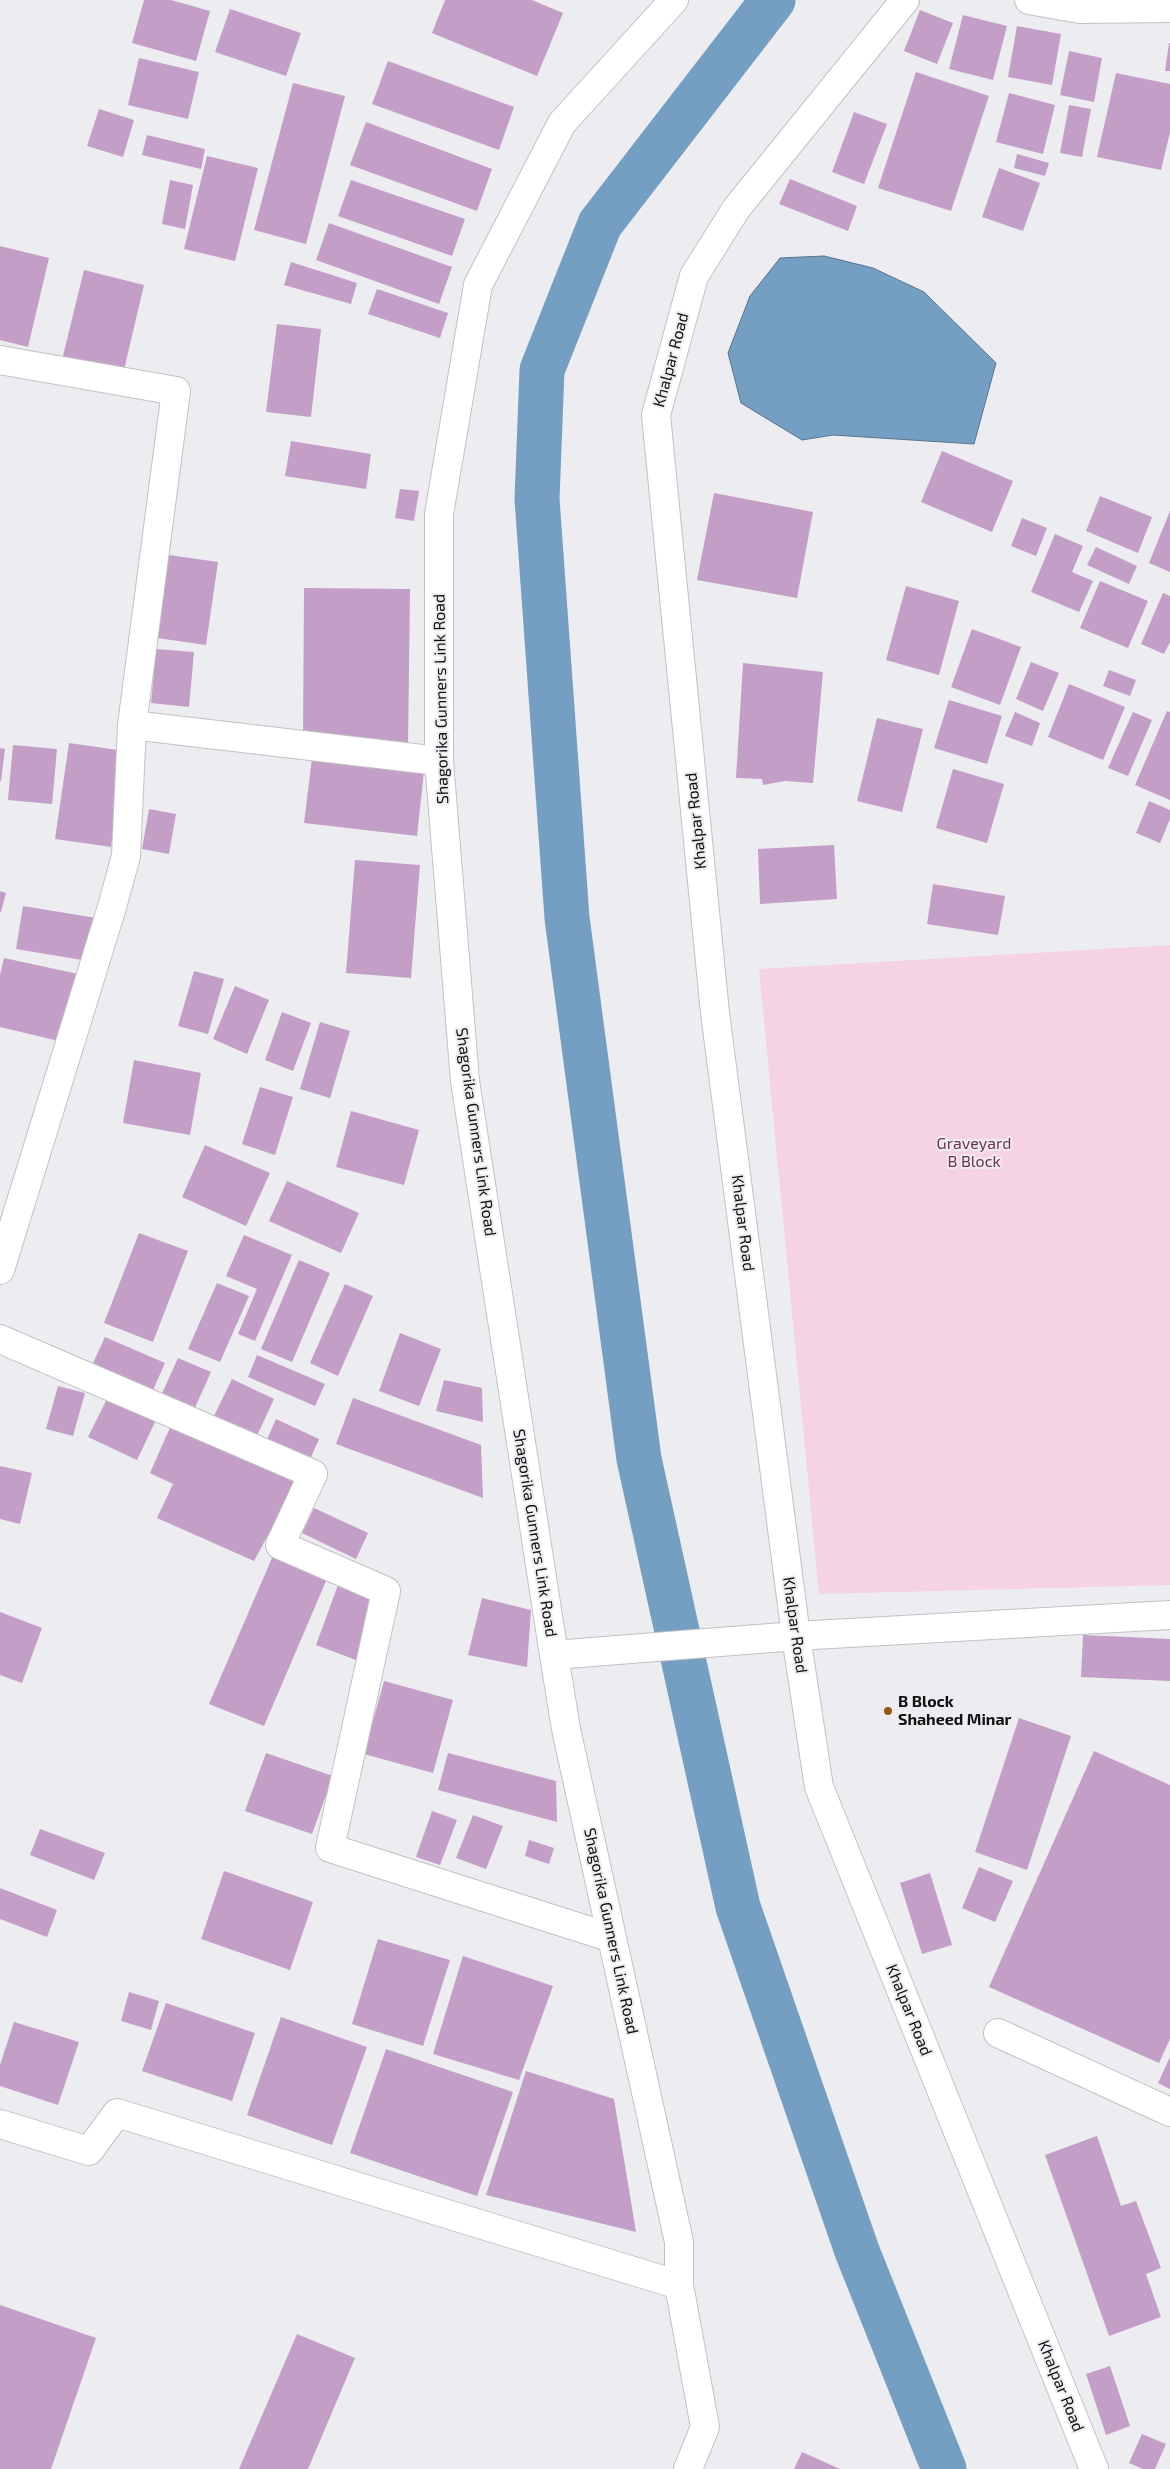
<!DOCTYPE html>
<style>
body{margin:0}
canvas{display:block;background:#edecf0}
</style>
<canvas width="1170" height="2469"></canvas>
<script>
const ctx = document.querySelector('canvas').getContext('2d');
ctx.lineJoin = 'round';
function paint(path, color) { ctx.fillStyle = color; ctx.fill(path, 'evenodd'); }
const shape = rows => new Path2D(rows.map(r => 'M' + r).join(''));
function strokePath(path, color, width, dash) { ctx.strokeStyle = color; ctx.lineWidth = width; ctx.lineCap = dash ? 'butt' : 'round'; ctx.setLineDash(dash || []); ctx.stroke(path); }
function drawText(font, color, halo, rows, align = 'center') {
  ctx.font = font + ' "Exo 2",sans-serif'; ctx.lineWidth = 4; ctx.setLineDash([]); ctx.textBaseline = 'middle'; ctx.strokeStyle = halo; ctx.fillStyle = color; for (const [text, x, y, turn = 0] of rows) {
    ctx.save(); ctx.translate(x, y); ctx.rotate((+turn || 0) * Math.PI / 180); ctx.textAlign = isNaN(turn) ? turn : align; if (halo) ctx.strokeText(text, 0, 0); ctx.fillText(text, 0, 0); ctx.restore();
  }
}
paint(shape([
 [1170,945,1170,1585,819,1594,759,969]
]), '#f6d3e3');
const water = shape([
 [824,256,873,268,924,292,996,363,974,444,833,435,802,440,741,403,728,353,750,296,780,258,824,256]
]);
paint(water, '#749fc3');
strokePath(water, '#56748e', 1);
strokePath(shape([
 [773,0,600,224,542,370,537,499,567,918,639,1459,738,1907,857,2251,944,2469]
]), '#749fc3', 45);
paint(shape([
 [144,0,171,0,210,11,196,61,132,43],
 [445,0,532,0,563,13,537,76,432,33],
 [230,9,301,33,286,76,215,52],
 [920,10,953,23,937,64,904,51],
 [963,15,1007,26,993,80,949,69],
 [1017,26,1061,34,1052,85,1008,77],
 [1169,43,1170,43,1170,71,1165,71],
 [1069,51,1102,58,1094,102,1060,95],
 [139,58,199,72,188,119,128,105],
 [388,61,514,107,499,150,372,104],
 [916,72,989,96,951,211,878,188],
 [1116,73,1170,84,1170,132,1161,170,1097,157],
 [293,83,345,96,306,244,254,230],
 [1009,93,1055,105,1043,154,996,142],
 [1069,105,1091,109,1082,157,1060,153],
 [99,109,134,120,123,157,87,146],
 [854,112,887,124,864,184,832,172],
 [366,122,492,169,477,211,350,165],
 [147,135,205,149,201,169,142,155],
 [1017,154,1049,163,1045,176,1014,168],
 [207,156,258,168,235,261,184,249],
 [999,168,1040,183,1023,231,982,217],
 [790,179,857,206,848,231,779,204],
 [170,180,193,185,185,229,162,224],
 [351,180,465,219,452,256,338,216],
 [329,223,452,267,439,304,316,260],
 [0,246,49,258,28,347,0,340],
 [291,262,357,283,351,304,284,285],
 [84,270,144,285,123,374,62,360],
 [377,289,448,313,440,338,368,314],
 [277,324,321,329,311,417,266,412],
 [291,441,371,454,366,489,285,476],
 [942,451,1013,481,992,532,921,502],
 [400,489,419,491,414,521,395,518],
 [714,493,813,512,797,598,697,580],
 [1100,496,1152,517,1138,553,1086,531],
 [1170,511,1170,572,1149,563],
 [1022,518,1047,528,1036,556,1011,546],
 [1055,534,1083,546,1072,572,1093,581,1079,612,1031,592],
 [1096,547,1137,566,1129,584,1087,565],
 [169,555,218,562,206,645,157,638],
 [1100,581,1148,601,1128,648,1080,628],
 [906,586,959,601,939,675,886,660],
 [304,588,410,589,408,748,303,737],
 [1163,593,1170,596,1170,642,1164,654,1141,644],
 [972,629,1021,647,1000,705,951,687],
 [156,649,194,652,189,707,151,703],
 [1031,662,1059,673,1043,711,1016,699],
 [743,663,823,672,813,783,785,781,763,785,762,779,736,778],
 [1109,670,1136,680,1130,696,1103,686],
 [1069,684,1125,707,1103,760,1048,737],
 [949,700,1002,716,987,764,934,748],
 [1167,711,1170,712,1170,800,1135,785],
 [1015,712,1040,723,1032,746,1005,736],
 [1133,712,1152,720,1128,776,1108,768],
 [877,718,923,729,902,812,857,801],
 [69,743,125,751,111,847,55,839],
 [13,745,57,749,52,804,8,800],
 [0,748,5,749,1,781,0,781],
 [312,758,424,771,417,836,304,823],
 [953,769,1004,784,987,843,936,828],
 [1149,801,1170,810,1170,819,1160,843,1136,833],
 [149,809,176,814,169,854,142,849],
 [834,845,837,899,760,904,758,849],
 [355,860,420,865,411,978,346,973],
 [933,884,1005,896,998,935,927,924],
 [0,891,6,893,1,912,0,912],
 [23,906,96,918,88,961,16,949],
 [4,958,78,974,63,1042,0,1027,0,975],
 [194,971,224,979,208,1034,178,1026],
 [235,986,269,1000,247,1054,213,1039],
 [282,1012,311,1023,293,1071,265,1060],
 [320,1022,350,1031,330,1098,300,1089],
 [134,1060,201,1073,190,1135,123,1123],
 [260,1087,293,1097,275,1155,242,1144],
 [351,1111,419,1130,404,1185,336,1167],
 [205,1145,270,1173,246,1226,182,1197],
 [287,1181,359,1213,341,1253,269,1221],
 [139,1233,188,1251,153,1342,104,1323],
 [244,1235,292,1255,255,1341,238,1334,257,1289,226,1276],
 [299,1260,330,1273,292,1362,261,1349],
 [217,1283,249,1296,220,1362,188,1349],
 [345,1284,373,1296,338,1376,310,1363],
 [400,1333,441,1349,419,1406,379,1391],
 [105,1337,165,1363,153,1390,93,1363],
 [257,1355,325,1384,315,1406,248,1377],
 [178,1358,211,1372,193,1412,160,1398],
 [232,1379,274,1399,255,1440,212,1420],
 [444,1380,482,1388,483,1422,436,1411],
 [58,1386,85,1393,73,1436,46,1429],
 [108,1397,156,1420,137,1460,88,1437],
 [353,1398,481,1445,483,1498,336,1444],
 [276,1419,319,1439,307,1466,264,1446],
 [172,1423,298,1479,254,1561,157,1518,173,1484,150,1473],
 [0,1466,32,1473,20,1524,0,1519],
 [314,1508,368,1533,356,1559,302,1533],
 [275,1551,329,1574,264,1726,209,1704],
 [338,1585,378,1600,356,1660,316,1645],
 [482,1598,531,1610,527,1667,468,1655],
 [0,1612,42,1628,22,1683,0,1675],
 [1083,1635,1170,1639,1170,1681,1081,1677],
 [384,1681,453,1700,433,1773,364,1754],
 [1019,1718,1071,1736,1027,1870,975,1852],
 [1094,1751,1170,1785,1170,2039,1159,2063,989,1987],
 [266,1753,333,1776,312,1834,245,1811],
 [448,1753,556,1781,557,1822,438,1790],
 [432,1811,457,1820,440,1865,416,1857],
 [473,1815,503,1826,486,1869,456,1858],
 [40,1829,105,1853,94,1880,30,1855],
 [529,1840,554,1848,549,1864,525,1856],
 [979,1867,1013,1881,995,1922,962,1908],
 [224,1871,313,1902,290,1970,201,1939],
 [930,1873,952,1945,922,1954,900,1883],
 [0,1888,57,1910,47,1937,0,1919],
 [378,1939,450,1960,423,2046,352,2024],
 [463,1956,553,1986,519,2080,433,2054],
 [129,1992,159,2001,151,2030,121,2021],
 [166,2003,255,2033,232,2101,142,2071],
 [281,2017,367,2047,332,2145,247,2115],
 [14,2022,79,2042,58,2105,0,2086,0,2065],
 [386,2049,513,2092,477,2196,350,2153],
 [1170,2057,1170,2089,1158,2083],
 [526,2071,614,2099,636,2232,486,2195],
 [1097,2136,1121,2206,1136,2201,1161,2268,1146,2274,1161,2317,1109,2336,1045,2155],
 [0,2305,96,2338,51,2469,0,2469],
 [297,2334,355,2358,308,2469,239,2469],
 [1110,2366,1130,2426,1106,2435,1086,2374],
 [1142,2434,1166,2444,1155,2469,1143,2469,1129,2463],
 [802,2452,840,2469,794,2469]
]), '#c39ec7');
const street = shape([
 [674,0,562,123,478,285,439,514,439,761,465,1081,554,1655,566,1729,679,2242,679,2285,705,2427,688,2469],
 [905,0,736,209,694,276,656,415,715,1013,796,1636,819,1787,1094,2469],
 [1029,0,1080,9,1170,8],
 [0,360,176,391,132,725,439,761],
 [0,1270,112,907,126,856,132,725],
 [0,1339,313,1474,280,1545,386,1591,330,1848,612,1938],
 [554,1655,796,1636,1170,1615],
 [998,2033,1170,2112],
 [0,2124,89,2151,117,2113,679,2285]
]);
strokePath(street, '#c2c1c5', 30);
strokePath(street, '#fff', 28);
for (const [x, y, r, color] of [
 [888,1711,5,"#915b10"]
]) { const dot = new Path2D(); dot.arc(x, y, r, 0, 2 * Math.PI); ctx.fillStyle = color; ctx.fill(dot); strokePath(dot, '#edecf0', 2); }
drawText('16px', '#101011', '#edecf0', [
 ["Khalpar Road",671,360,-75],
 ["Shagorika Gunners Link Road",441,699,-91],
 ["Khalpar Road",696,821,-96],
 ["Shagorika Gunners Link Road",476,1132,82],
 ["Khalpar Road",743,1223,83],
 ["Shagorika Gunners Link Road",535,1533,81],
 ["Khalpar Road",795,1625,82],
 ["Shagorika Gunners Link Road",611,1931,78],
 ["Khalpar Road",909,2010,68],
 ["Khalpar Road",1061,2386,68]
]);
drawText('16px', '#713053', '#edecf0', [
 ["Graveyard",974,1144],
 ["B Block",974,1162]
]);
drawText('bold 16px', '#101011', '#edecf0', [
 ["B Block",898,1702],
 ["Shaheed Minar",898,1720]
], 'left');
</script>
